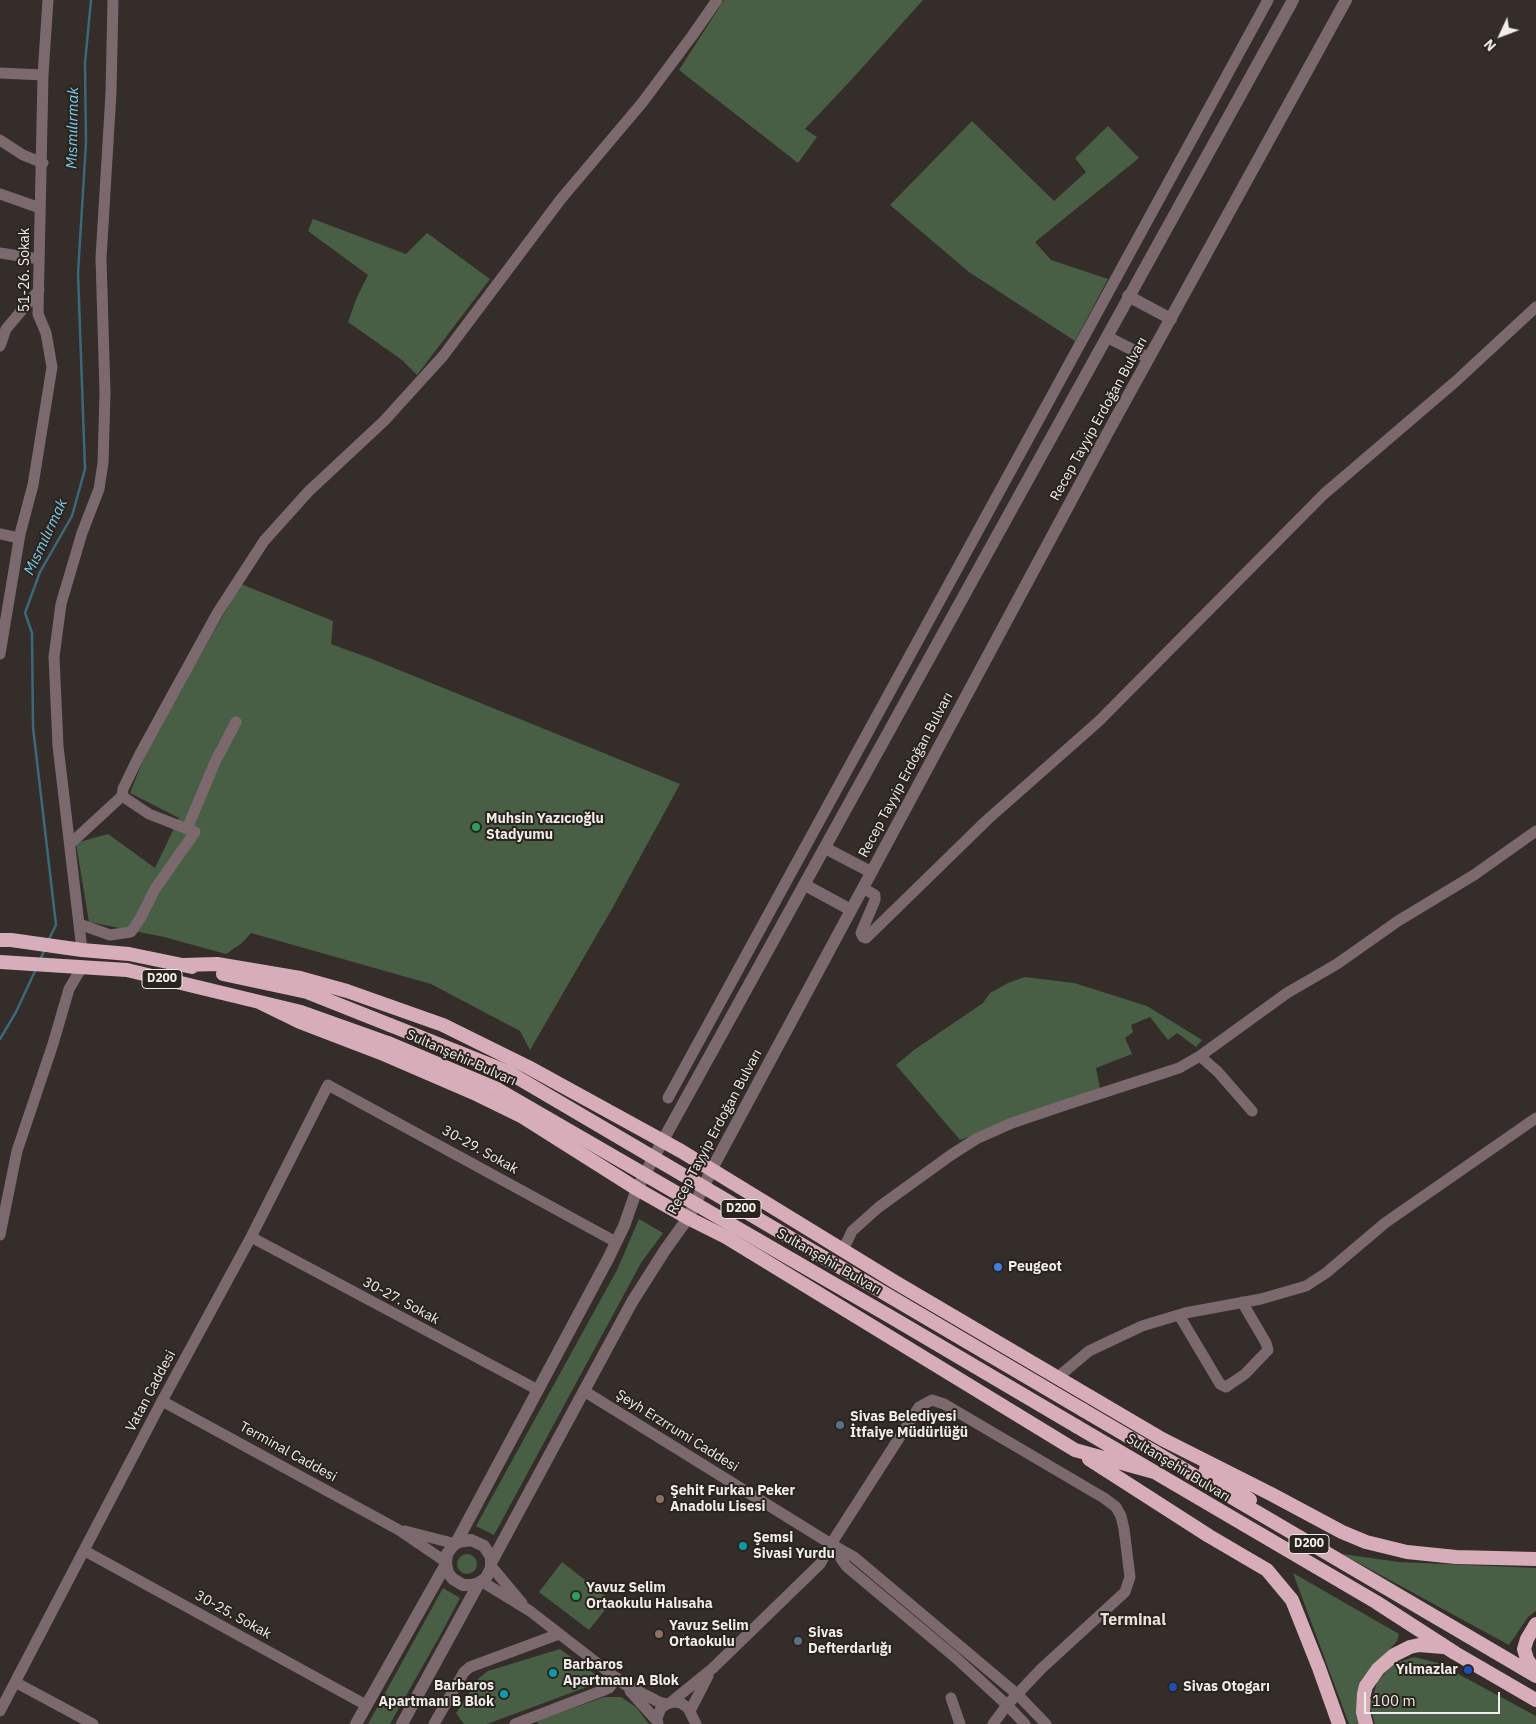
<!DOCTYPE html>
<meta charset="utf-8">
<style>
body{margin:0}
#map{position:relative;width:1536px;height:1724px;overflow:hidden;background:#342d29;font-family:"IBM Plex Sans",sans-serif}
canvas{display:block}
.north{position:absolute;left:1476px;top:10px;width:50px;height:50px;-webkit-text-stroke:4px #2a241f;paint-order:stroke;rotate:227deg;font-size:14px;font-weight:700;line-height:20px;text-align:center;color:#f0ece9}
.north::after{content:'';display:block;margin:auto;width:18px;height:22px;background:#f0ece9;clip-path:polygon(50% 0,100% 100%,50% 72%,0 100%)}
.scale{position:absolute;left:1364px;top:1692px;width:136px;height:22px;box-sizing:border-box;border:2px solid #f0ece9;border-top:0;padding-left:6px;font-size:15px;line-height:18px;white-space:nowrap;color:#f0ece9;-webkit-text-stroke:4px #2a241f;paint-order:stroke}
</style>
<div id="map">
<canvas width="1536" height="1724"></canvas>
<div class="north">N</div>
<div class="scale">100 m</div>
</div>
<script>
const ctx = document.querySelector('canvas').getContext('2d');
ctx.lineJoin = 'round';
function paint(path, color) { ctx.fillStyle = color; ctx.fill(path, 'evenodd'); }
const shape = rows => new Path2D(rows.map(r => 'M' + r).join(''));
function strokePath(path, color, width, dash) { ctx.strokeStyle = color; ctx.lineWidth = width; ctx.lineCap = dash ? 'butt' : 'round'; ctx.setLineDash(dash || []); ctx.stroke(path); }
function drawText(font, color, halo, rows, align = 'center') {
  ctx.font = font + ' "IBM Plex Sans",sans-serif'; ctx.lineWidth = 4; ctx.setLineDash([]); ctx.textBaseline = 'middle'; ctx.strokeStyle = halo; ctx.fillStyle = color; for (const [text, x, y, turn = 0] of rows) {
    ctx.save(); ctx.translate(x, y); ctx.rotate((+turn || 0) * Math.PI / 180); ctx.textAlign = isNaN(turn) ? turn : align; if (halo) ctx.strokeText(text, 0, 0); ctx.fillText(text, 0, 0); ctx.restore();
  }
}
paint(shape([
 [724,0,923,0,853,78,805,129,817,137,798,163,679,70],
 [972,121,1054,201,1086,172,1075,158,1108,126,1139,158,1035,242,1051,260,1108,279,1075,341,969,272,890,205],
 [313,219,406,254,427,233,490,279,417,375,402,360,348,322,357,297,368,275,308,231],
 [241,584,333,621,331,644,372,659,680,784,613,907,530,1050,520,1031,431,984,251,933,242,943,226,954,164,937,89,922,76,843,108,834,155,868,179,818,130,793,149,745],
 [1025,977,1074,983,1147,1006,1202,1040,1196,1047,1177,1033,1168,1040,1150,1017,1131,1025,1133,1032,1125,1038,1132,1054,1096,1068,1100,1088,960,1140,896,1065,914,1050,983,1003,990,993,1008,983],
 [639,1219,663,1233,641,1263,494,1535,476,1526,617,1270],
 [1342,1554,1399,1562,1536,1568,1536,1611,1528,1617,1509,1645],
 '457 1564a10 10 0 1 1 20 0a10 10 0 1 1-20 0Z',
 [562,1562,612,1601,589,1630,539,1592],
 [1293,1573,1399,1634,1397,1641,1367,1675,1360,1724,1349,1724],
 [443,1588,460,1598,442,1632,390,1724,368,1724],
 [560,1649,596,1675,595,1684,487,1724,464,1724,456,1713,479,1678,488,1671],
 [1414,1657,1438,1663,1536,1716,1536,1724,1375,1724,1370,1707,1377,1682,1393,1664],
 [604,1697,621,1697,636,1707,649,1724,538,1724,537,1721]
]), '#485f46');
strokePath(shape([
 [48,941,56,925,33,727,32,633,25,613,40,572,72,516,85,469,78,273,86,143,85,63,91,0],
 [40,960,45,949],
 [0,1039,16,1012,36,969]
]), '#3b697a', 2.5);
strokePath(shape([
 [0,73,43,75],
 [0,140,23,155,43,163],
 [0,194,40,208],
 [0,253,39,259],
 [0,346,6,329,39,290],
 [0,534,19,538],
 [0,654,20,534,33,485,52,367,46,333,38,314,43,75,48,0],
 [187,829,215,762,236,722],
 [70,844,122,796,123,789,139,756,175,690,218,612,264,541,308,492,384,421,443,356,561,199,642,103,692,36,717,0],
 [863,888,875,895,875,900,861,933,863,937,866,938,987,820,1099,721,1324,494,1455,382,1536,307],
 [79,924,110,935,131,932,141,917,155,889,195,832,149,814,122,796],
 [82,950,58,746,54,657,61,604,82,533,99,489,103,463,105,393,101,258,111,93,113,0],
 [1200,1056,1218,1072,1252,1111],
 [668,1098,1268,0],
 [0,1235,17,1151,53,1044,69,989,82,967],
 [251,1237,538,1390],
 [843,1250,852,1231,879,1207,951,1155,976,1139,1012,1123,1062,1106,1179,1068,1200,1056,1287,993,1337,964,1398,921,1474,875,1536,831],
 [1179,1315,1220,1384,1226,1387,1245,1374,1268,1350,1266,1343,1242,1302],
 [1058,1377,1089,1351,1142,1326,1185,1313,1261,1299,1306,1286,1326,1273,1385,1223,1536,1118],
 [584,1391,831,1544,854,1557,1018,1695,1046,1724],
 [162,1401,399,1530,446,1562],
 [405,1531,456,1544],
 [831,1544,846,1566,956,1658,1007,1705,1025,1724],
 [85,1551,366,1705],
 [491,1566,522,1603],
 [481,1581,530,1611,624,1684,659,1702,667,1704],
 [15,1682,93,1724],
 [630,1691,657,1721],
 [951,1698,960,1724],
 [670,1703,713,1668,820,1564,831,1544,919,1407,932,1400,944,1404,1104,1498,1116,1507,1121,1516,1124,1529,1130,1577,1125,1592,1041,1669,1007,1705,993,1724],
 [0,1711,162,1401,251,1237,328,1085,616,1242],
 [690,1711,708,1676],
 [434,1724,464,1672,470,1667,559,1634],
 [515,1724,604,1690,609,1688,617,1678],
 [658,1724,657,1718,661,1708,667,1704,674,1702,681,1703,688,1708,696,1724]
]), '#7c696e', 11);
strokePath(shape([
 [1128,296,1171,319],
 [1107,337,1149,358],
 [825,848,871,872],
 [805,885,851,910],
 [456,1543,608,1259,624,1226,637,1189,662,1142,1293,0],
 [491,1563,632,1302,665,1250,688,1218,714,1165,1107,434,1346,0],
 [356,1724,446,1564],
 [402,1724,479,1583,486,1578,491,1568,491,1557,484,1546,471,1540,458,1542,452,1547,447,1554,446,1564,448,1573,453,1579,463,1585,471,1585,479,1583]
]), '#7c696e', 12);
strokePath(shape([
 [0,940,11,940,82,950,129,954,192,967],
 [0,962,127,970,301,1012,388,1043],
 [183,965,217,964,300,978,347,991,443,1025,528,1067,681,1151,895,1282,1162,1439,1271,1494,1342,1532,1366,1542,1407,1552,1456,1557,1536,1559],
 [223,974,307,992,390,1025],
 [259,1002,300,1022,386,1055,474,1093,523,1117,637,1189,688,1218,726,1237,1075,1450,1154,1472],
 [1083,1410,1536,1676],
 [1076,1426,1376,1602,1455,1653,1536,1700],
 [1089,1459,1209,1536,1267,1570,1292,1600,1319,1668,1339,1724],
 [1206,1469,1250,1500],
 [1536,1624,1527,1639,1524,1649,1527,1659,1536,1673],
 [1366,1724,1363,1712,1364,1694,1366,1686,1378,1669,1394,1655,1410,1647,1419,1645,1443,1647]
]), '#d8adba', 14);
strokePath(shape([
 [390,1025,508,1072,1083,1410],
 [388,1043,497,1089,891,1317,1076,1426]
]), '#d8adba', 14);
for (const [x, y, r, color] of [
 [476,827,5,"#2e9e5b"],
 [998,1267,5,"#3f7fe0"],
 [840,1425,5,"#5c6f8a"],
 [660,1499,5,"#8d6e63"],
 [743,1546,5,"#0f9aa8"],
 [576,1596,5,"#2e9e5b"],
 [659,1634,5,"#8d6e63"],
 [798,1641,5,"#5c6f8a"],
 [1468,1670,5,"#1a4fb4"],
 [553,1673,5,"#0f9aa8"],
 [1173,1687,5,"#1a4fb4"],
 [504,1694,5,"#0f9aa8"]
]) { const dot = new Path2D(); dot.arc(x, y, r, 0, 2 * Math.PI); ctx.fillStyle = color; ctx.fill(dot); strokePath(dot, '#2a241f', 2); }
for (const [x, y, w] of [
 [162,979,40],
 [741,1209,40],
 [1309,1544,40]
]) { const box = new Path2D(); box.roundRect(x - w / 2, y - 9.5, w, 19, 4); ctx.fillStyle = '#2a241f'; ctx.fill(box); strokePath(box, '#f0ece9', 1); }
drawText('bold 12px', '#f0ece9', null, [
 ["D200",162,979],
 ["D200",741,1209],
 ["D200",1309,1544]
]);
drawText('14px', '#f0ece9', '#2a241f', [
 ["51-26. Sokak",25,270,-90],
 ["Recep Tayyip Erdoğan Bulvarı",1099,419,-61],
 ["Recep Tayyip Erdoğan Bulvarı",906,775,-62],
 ["Sultanşehir Bulvarı",461,1058,24],
 ["Recep Tayyip Erdoğan Bulvarı",715,1132,-62],
 ["30-29. Sokak",480,1150,29],
 ["Sultanşehir Bulvarı",829,1262,30],
 ["30-27. Sokak",401,1301,28],
 ["Vatan Caddesi",151,1391,-62],
 ["Şeyh Erzrrumi Caddesi",677,1431,32],
 ["Terminal Caddesi",288,1452,29],
 ["Sultanşehir Bulvarı",1178,1468,31],
 ["30-25. Sokak",233,1615,29]
]);
drawText('bold 14px', '#f0ece9', '#2a241f', [
 ["Muhsin Yazıcıoğlu",486,819],
 ["Stadyumu",486,835],
 ["Peugeot",1008,1267],
 ["Sivas Belediyesi",850,1417],
 ["İtfaiye Müdürlüğü",850,1433],
 ["Şehit Furkan Peker",670,1491],
 ["Anadolu Lisesi",670,1507],
 ["Şemsi",753,1538],
 ["Sivasi Yurdu",753,1554],
 ["Yavuz Selim",586,1588],
 ["Ortaokulu Halısaha",586,1604],
 ["Yavuz Selim",669,1626],
 ["Ortaokulu",669,1642],
 ["Sivas",808,1633],
 ["Defterdarlığı",808,1649],
 ["Barbaros",563,1665],
 ["Apartmanı A Blok",563,1681],
 ["Yılmazlar",1458,1670,"right"],
 ["Barbaros",494,1686,"right"],
 ["Apartmanı B Blok",494,1702,"right"],
 ["Sivas Otogarı",1183,1687]
], 'left');
drawText('italic 15px', '#7dcae9', '#2a241f', [
 ["Mısmılırmak",73,128,-89],
 ["Mısmılırmak",46,537,-65]
]);
drawText('bold 16px', '#eae1db', '#2a241f', [
 ["Terminal",1133,1620]
]);
</script>
